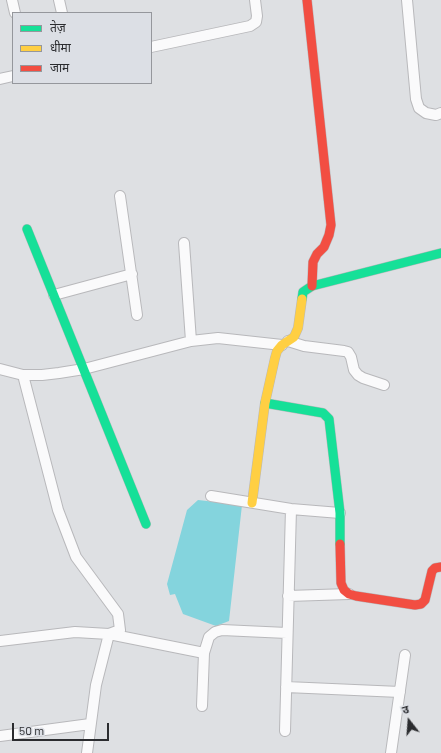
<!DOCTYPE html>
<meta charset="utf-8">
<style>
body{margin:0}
#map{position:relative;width:441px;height:753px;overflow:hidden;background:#dee0e3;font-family:Barlow,"Noto Sans Devanagari",sans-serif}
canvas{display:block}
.legend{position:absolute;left:12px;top:12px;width:140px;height:72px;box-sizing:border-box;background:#dcdfe5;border:1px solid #95979c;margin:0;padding:5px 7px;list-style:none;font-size:12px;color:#2b2c2f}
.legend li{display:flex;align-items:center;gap:8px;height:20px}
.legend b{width:20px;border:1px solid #95979c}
.north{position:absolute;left:389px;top:701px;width:40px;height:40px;-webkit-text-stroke:3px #dcdfe5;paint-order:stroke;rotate:343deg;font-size:11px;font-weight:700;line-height:16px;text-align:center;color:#2b2c2f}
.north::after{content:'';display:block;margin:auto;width:14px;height:18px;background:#2b2c2f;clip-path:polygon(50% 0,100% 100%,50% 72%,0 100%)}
.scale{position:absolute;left:12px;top:723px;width:97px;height:18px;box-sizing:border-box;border:2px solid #2b2c2f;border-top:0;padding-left:5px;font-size:12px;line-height:14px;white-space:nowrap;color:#2b2c2f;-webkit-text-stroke:3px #dcdfe5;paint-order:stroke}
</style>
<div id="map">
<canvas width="441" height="753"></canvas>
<ul class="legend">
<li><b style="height:5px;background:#16e098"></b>तेज़</li>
<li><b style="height:5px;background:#ffcf43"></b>धीमा</li>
<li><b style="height:5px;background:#f24e42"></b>जाम</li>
</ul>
<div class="north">उ</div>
<div class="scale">50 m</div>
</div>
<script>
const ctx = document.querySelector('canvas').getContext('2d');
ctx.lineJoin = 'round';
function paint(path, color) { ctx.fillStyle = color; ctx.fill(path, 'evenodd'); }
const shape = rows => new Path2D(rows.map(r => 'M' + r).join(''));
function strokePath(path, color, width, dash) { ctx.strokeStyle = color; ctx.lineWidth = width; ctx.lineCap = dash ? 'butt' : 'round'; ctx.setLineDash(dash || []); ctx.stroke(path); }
paint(shape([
 [198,500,242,505,229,621,216,626,183,614,175,594,170,595,167,584,187,510]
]), '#84d4dd');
const street = shape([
 [12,0,15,13],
 [59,0,62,13],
 [407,0,416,99,419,108,426,113,436,115,441,113],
 [151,47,250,26,256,22,257,16,255,0],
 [0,79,13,76],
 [120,196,137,315],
 [184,243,191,341],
 [54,295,132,274],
 [288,341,304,346,344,351,348,352,351,357,354,370,358,375,363,378,384,385],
 [0,369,23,375,42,375,59,373,84,369,191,341,218,338,282,345],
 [23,375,58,510,76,557,118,614,120,630,109,634],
 [211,496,291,509,340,513],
 [288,596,349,594],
 [0,641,75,632,109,634,204,653],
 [286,687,400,692],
 [202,706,204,653,209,637,215,632,222,630,287,633],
 [285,731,291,509],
 [0,736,90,724],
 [87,753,96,685,109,634],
 [391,753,405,655]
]);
const fast = shape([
 [27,229,146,524],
 [302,299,303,292,312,286,441,253],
 [265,403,323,413,329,419,340,513,340,544]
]);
const slow = shape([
 [252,503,265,403,275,358,277,351,282,345,294,337,298,328,302,299]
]);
const jam = shape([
 [307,0,331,225,329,235,324,247,317,254,313,262,312,286],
 [340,544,341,583,344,590,349,594,356,596,415,605,421,604,425,600,432,571,435,568,441,567]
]);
strokePath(street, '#b8b8bb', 12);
strokePath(fast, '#b8b8bb', 10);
strokePath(slow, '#b8b8bb', 10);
strokePath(jam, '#b8b8bb', 10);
strokePath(street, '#fafafb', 10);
strokePath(fast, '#16e098', 9);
strokePath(slow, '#ffcf43', 9);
strokePath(jam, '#f24e42', 9);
</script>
